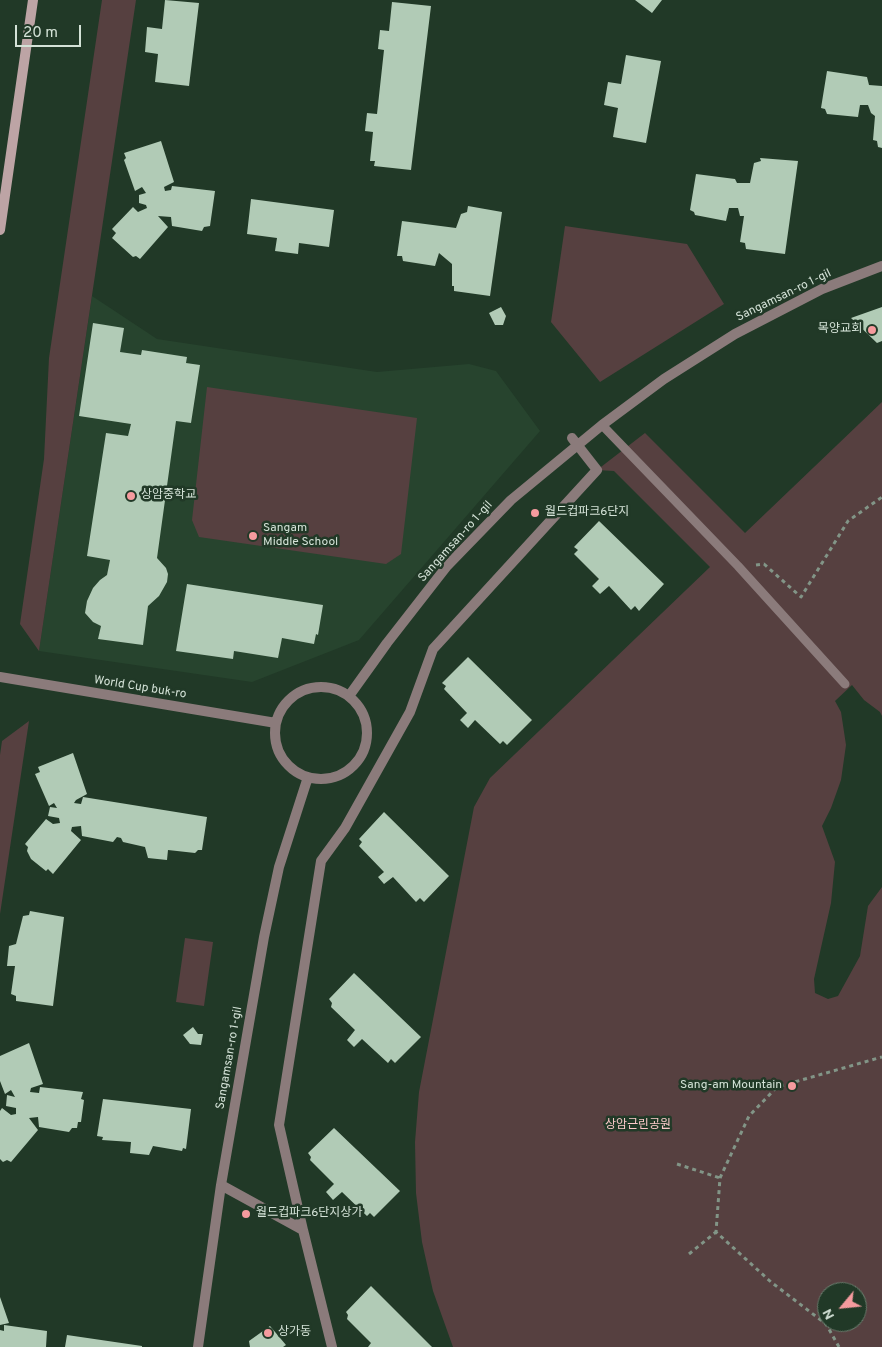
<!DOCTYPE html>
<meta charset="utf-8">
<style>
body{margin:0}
#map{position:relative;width:882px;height:1347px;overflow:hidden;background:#213927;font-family:Overpass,sans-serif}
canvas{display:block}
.north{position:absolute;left:817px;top:1282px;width:50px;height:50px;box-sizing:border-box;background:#213927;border:1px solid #697d6d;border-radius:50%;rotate:242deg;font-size:14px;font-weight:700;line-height:20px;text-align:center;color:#d4e2d7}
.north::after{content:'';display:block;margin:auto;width:18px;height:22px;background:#f59b9e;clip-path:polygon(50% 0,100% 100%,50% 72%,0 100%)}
.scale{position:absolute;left:15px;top:25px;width:66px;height:22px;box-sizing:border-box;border:2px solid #d4e2d7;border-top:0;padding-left:6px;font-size:15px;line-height:18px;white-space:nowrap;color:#d4e2d7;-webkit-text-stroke:4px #213927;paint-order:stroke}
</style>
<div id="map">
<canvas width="882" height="1347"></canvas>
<div class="north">N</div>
<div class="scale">20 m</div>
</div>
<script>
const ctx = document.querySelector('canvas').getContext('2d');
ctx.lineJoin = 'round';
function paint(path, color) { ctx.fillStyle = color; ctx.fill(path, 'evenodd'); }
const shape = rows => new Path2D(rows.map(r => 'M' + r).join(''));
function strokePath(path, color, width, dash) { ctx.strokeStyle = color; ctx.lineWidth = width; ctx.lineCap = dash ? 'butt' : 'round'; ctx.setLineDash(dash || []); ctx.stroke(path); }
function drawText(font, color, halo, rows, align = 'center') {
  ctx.font = font + ' Overpass,"Noto Sans KR",sans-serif'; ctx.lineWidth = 5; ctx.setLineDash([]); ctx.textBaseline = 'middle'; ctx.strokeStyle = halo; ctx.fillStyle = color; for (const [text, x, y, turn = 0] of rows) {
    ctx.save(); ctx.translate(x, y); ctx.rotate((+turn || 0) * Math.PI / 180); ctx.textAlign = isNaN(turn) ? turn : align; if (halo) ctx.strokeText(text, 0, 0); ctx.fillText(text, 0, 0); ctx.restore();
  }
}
paint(shape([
 [92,296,157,339,377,372,469,364,496,371,540,431,359,640,252,682,39,651]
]), '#27442e');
paint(shape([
 [102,0,136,0,39,651,20,624,44,459,49,358],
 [565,226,687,244,724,304,600,382,551,322],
 [207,387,417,418,401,554,386,564,199,537,192,520],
 [882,402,882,716,880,712,864,700,852,685,835,701,841,712,846,745,841,780,831,808,822,826,835,862,831,903,814,979,815,993,828,999,838,996,860,956,868,906,882,887,882,1347,453,1347,433,1291,422,1242,416,1193,415,1142,419,1092,474,807,490,778,710,567,614,471,597,470,645,433,745,533],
 [827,1292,857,1292,857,1322,827,1322],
 [29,721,0,914,0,755,2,741],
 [185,938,213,942,204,1006,176,1002]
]), '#564040');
paint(shape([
 [165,0,199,3,189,86,155,82,158,54,145,52,147,27,162,29],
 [635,0,662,0,652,13],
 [392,2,431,6,411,170,374,166,375,161,370,161,373,132,365,131,367,113,377,114,384,50,378,49,380,30,389,31],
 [626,55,661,61,646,143,613,137,618,108,604,105,608,82,621,84],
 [827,71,867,77,869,85,882,86,882,148,878,147,877,141,873,140,875,116,871,113,868,105,860,105,858,117,827,114,825,109,821,108],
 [161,141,174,182,164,187,165,191,171,190,172,186,215,191,210,226,204,227,202,231,172,226,171,217,158,216,168,227,140,259,136,256,133,257,112,238,116,233,112,229,133,207,138,212,147,208,146,205,139,203,139,195,146,193,142,187,135,191,124,160,126,158,124,153],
 [760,158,798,161,785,254,746,249,745,243,740,242,744,216,740,216,738,208,729,208,726,221,695,215,694,212,690,210,696,174,735,179,737,183,750,183,754,163,761,161],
 [251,199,334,210,329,247,299,243,298,254,275,251,277,238,247,234],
 [468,206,502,212,490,296,454,291,454,286,452,286,452,264,439,253,435,266,403,261,402,256,397,256,402,221,456,228,461,214,467,212],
 [501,307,506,316,503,325,495,325,489,313],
 [882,307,882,341,877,343,851,318],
 [93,323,124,328,120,352,141,355,142,350,187,357,186,363,200,365,191,423,176,421,157,558,166,568,168,574,167,582,159,596,148,606,143,645,98,639,101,626,93,622,85,613,87,601,93,588,100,580,107,575,110,560,87,556,106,433,128,436,131,424,79,416],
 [599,521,664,584,639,611,635,606,631,610,609,586,600,594,592,586,599,579,574,554,578,550,574,547],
 [187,584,323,605,318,635,316,634,314,644,282,638,278,658,234,651,233,659,176,651],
 [468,657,532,720,507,745,503,741,500,744,475,720,468,728,460,720,467,713,444,689,446,686,442,683],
 [73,753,87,794,76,800,74,803,81,804,83,797,207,817,202,850,198,850,195,853,168,850,167,860,148,858,145,847,123,842,121,838,117,837,113,842,82,836,81,826,72,827,71,831,81,840,53,874,48,869,46,871,31,859,27,851,28,847,25,844,46,819,53,824,60,823,59,818,48,816,50,807,57,808,54,803,49,806,35,774,40,772,38,767],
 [384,812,449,876,424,902,420,898,416,902,393,877,384,884,378,877,384,872,359,846,362,842,359,839],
 [30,911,64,917,53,1006,16,1001,16,996,11,994,15,966,7,966,9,946,16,944,23,916,29,915],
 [354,973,421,1037,395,1063,391,1059,388,1063,362,1039,354,1047,347,1040,355,1030,331,1007,332,1003,329,999],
 [193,1027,198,1034,203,1034,201,1045,190,1044,183,1035],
 [29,1043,43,1084,31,1088,30,1092,39,1093,40,1087,83,1092,81,1099,84,1100,81,1122,78,1122,77,1128,72,1128,69,1132,39,1127,38,1117,29,1118,38,1130,11,1162,7,1160,3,1162,0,1159,0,1111,2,1108,11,1115,16,1114,16,1108,6,1106,7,1095,15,1097,11,1090,5,1094,0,1081,0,1056],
 [103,1099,191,1109,186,1149,183,1148,182,1151,153,1146,149,1155,130,1153,131,1142,102,1140,103,1137,97,1136],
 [334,1128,400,1191,374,1217,370,1213,367,1216,342,1192,333,1200,326,1192,334,1184,310,1160,311,1157,308,1153],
 [371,1286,432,1347,368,1347,371,1343,347,1319,348,1315,346,1312],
 [0,1297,9,1323,0,1325],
 [4,1325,47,1331,46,1347,0,1347,0,1330,4,1331],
 [270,1326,286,1345,283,1347,250,1347,249,1341],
 [67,1335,142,1346,142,1347,65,1347]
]), '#b1cbb6');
strokePath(shape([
 [756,565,764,564,801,597,848,521,882,497],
 [677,1164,720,1178],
 [689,1254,716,1232],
 [839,1347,826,1324,771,1282,716,1232,720,1178,749,1116,777,1087,882,1057]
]), '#829587', 3, [4, 4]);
strokePath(shape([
 [602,425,738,566,845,684]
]), '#8b7b7b', 9);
strokePath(shape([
 [0,677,276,723],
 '275 733a46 46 0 1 1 92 0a46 46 0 1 1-92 0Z',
 [349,696,387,643,447,566,511,500,602,425,664,379,735,334,822,289,882,266],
 [221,1185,303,1230,332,1347],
 [303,1230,279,1125,321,861,345,828,410,712,433,649,597,470,572,438],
 [198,1347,221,1185,264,937,279,867,308,777]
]), '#8b7b7b', 10);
strokePath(shape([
 [0,230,33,0]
]), '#bda4a5', 10);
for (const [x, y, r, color] of [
 [872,330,5,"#f59b9e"],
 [131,496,5,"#f59b9e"],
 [535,513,5,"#f59b9e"],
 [253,536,5,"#f59b9e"],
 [792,1086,5,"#f59b9e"],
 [246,1214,5,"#f59b9e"],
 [268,1333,5,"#f59b9e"]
]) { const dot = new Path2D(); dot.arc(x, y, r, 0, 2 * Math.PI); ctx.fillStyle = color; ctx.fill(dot); strokePath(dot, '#213927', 2); }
drawText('12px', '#d4e2d7', '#213927', [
 ["Sangamsan-ro 1-gil",784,296,-26],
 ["Sangamsan-ro 1-gil",456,542,-48],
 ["World Cup buk-ro",140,688,9],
 ["Sangamsan-ro 1-gil",230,1058,-80]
]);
drawText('12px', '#d4e2d7', '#213927', [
 ["목양교회",862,330,"right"],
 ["상암중학교",141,496],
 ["월드컵파크6단지",545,513],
 ["Sangam",263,529],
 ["Middle School",263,543],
 ["Sang-am Mountain",782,1086,"right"],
 ["월드컵파크6단지상가",256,1214],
 ["상가동",278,1333]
], 'left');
drawText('12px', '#fac9c9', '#213927', [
 ["상암근린공원",638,1126]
]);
</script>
